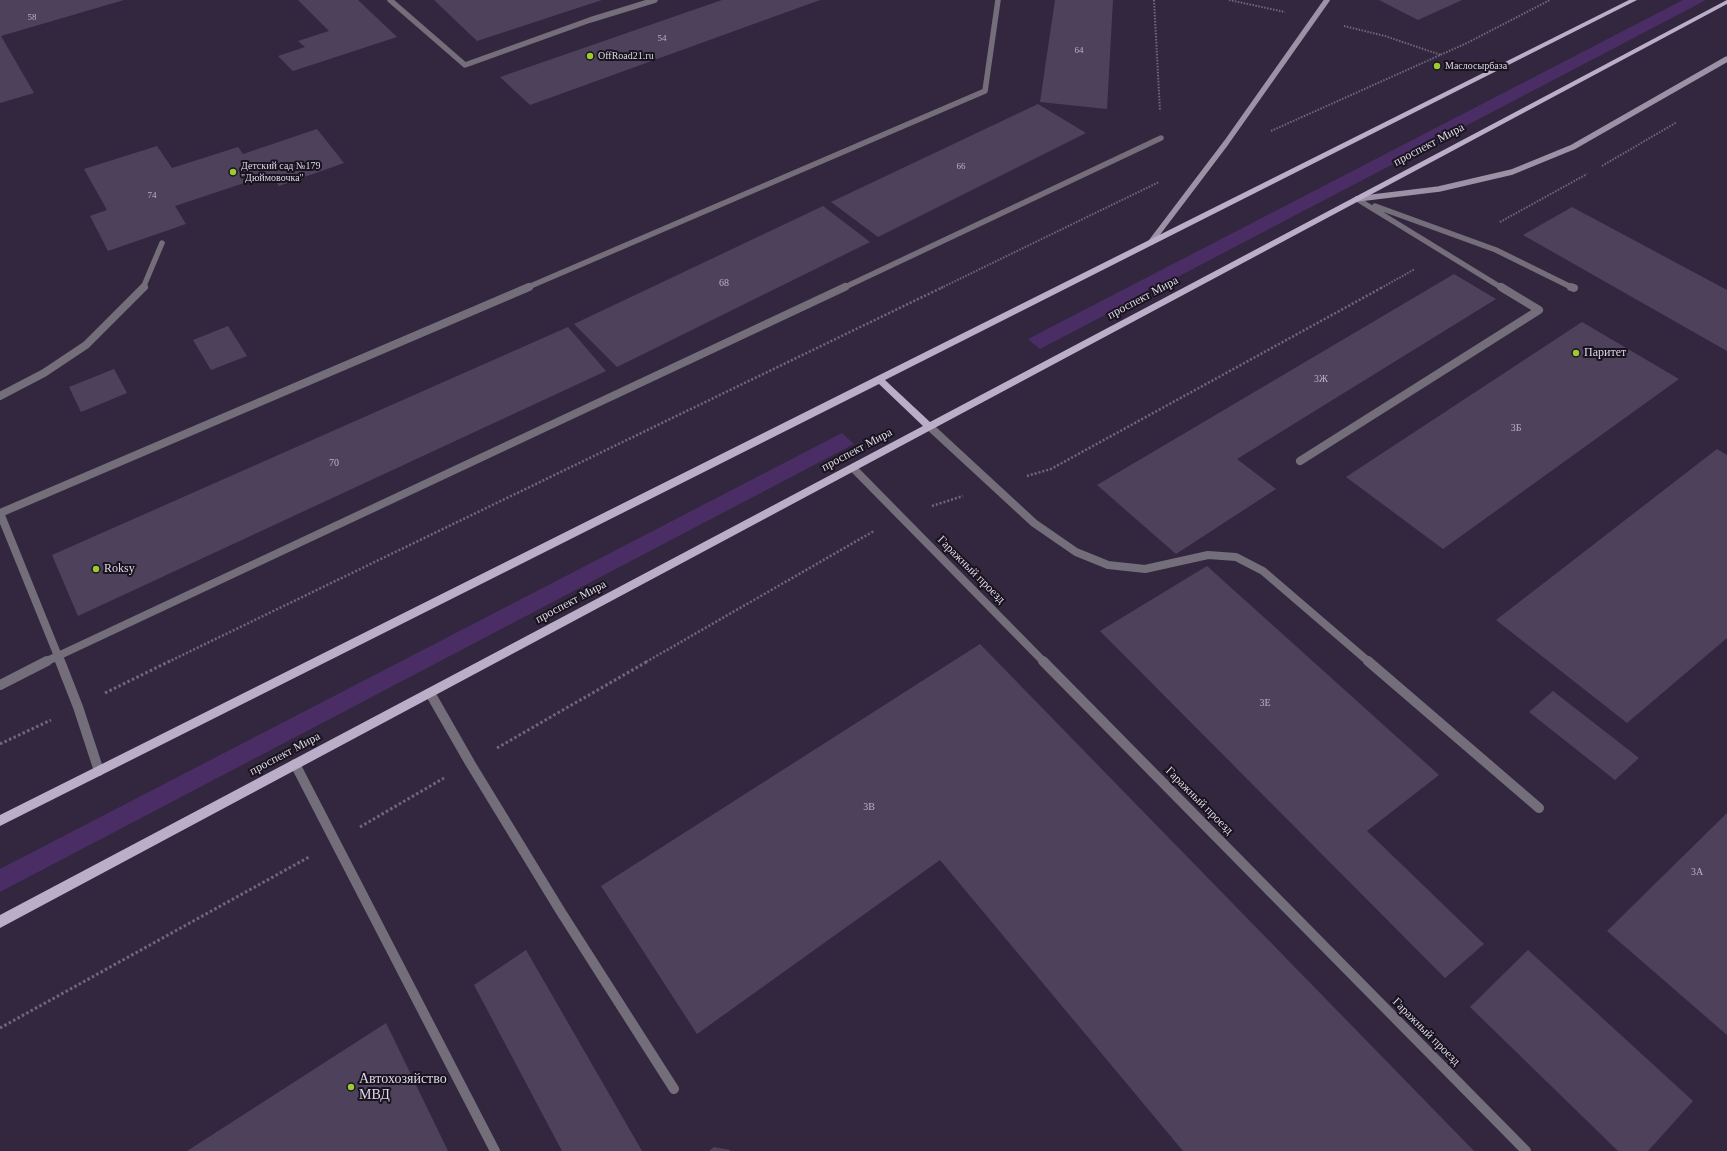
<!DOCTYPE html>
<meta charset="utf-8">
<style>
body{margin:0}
canvas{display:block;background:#32273f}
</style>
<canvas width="1727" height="1151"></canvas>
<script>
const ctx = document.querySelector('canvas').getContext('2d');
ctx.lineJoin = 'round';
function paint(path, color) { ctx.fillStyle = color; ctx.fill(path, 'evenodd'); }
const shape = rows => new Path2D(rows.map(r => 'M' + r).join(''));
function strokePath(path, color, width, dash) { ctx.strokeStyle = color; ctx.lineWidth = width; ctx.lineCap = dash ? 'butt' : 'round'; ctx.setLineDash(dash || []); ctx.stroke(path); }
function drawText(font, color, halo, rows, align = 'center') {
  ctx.font = font + ' "Times New Roman",serif'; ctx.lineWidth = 4; ctx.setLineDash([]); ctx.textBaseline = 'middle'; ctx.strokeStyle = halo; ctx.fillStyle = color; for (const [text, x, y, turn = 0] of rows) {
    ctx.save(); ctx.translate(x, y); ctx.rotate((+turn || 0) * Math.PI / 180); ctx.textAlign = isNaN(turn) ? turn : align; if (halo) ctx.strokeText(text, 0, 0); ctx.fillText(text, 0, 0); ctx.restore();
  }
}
paint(shape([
 [1683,0,1706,0,1040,349,1028,339],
 [842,433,854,444,0,892,0,869]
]), '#492d64');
paint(shape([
 [0,0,124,0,1,36,34,93,0,103],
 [298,0,358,0,397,37,293,71,278,56,305,47,298,41,329,31],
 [434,0,602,0,477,41],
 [722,0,820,0,530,105,500,77],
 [1055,0,1113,0,1107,109,1040,102],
 [1379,0,1462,0,1418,20],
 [1038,104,1086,133,878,237,831,202],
 [317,129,344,163,279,186,271,174,175,206,186,224,108,251,90,216,107,210,84,169,157,146,172,168,238,147,243,154],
 [823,206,870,242,617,367,574,324],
 [1572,207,1727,290,1727,351,1523,235],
 [1454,274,1496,299,1237,459,1276,489,1176,554,1097,485],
 [1582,322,1679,379,1443,549,1346,477],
 [228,326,247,356,211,370,193,340],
 [568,327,606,371,78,616,52,555],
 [114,369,127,393,81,412,69,387],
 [1717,449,1727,455,1727,638,1627,723,1496,620],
 [1207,566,1439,775,1367,831,1484,944,1445,978,1100,631],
 [980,644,1088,755,1474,1151,1183,1151,940,860,697,1034,601,886],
 [1553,691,1639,758,1615,780,1529,712],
 [1727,813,1727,1035,1607,931],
 [526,950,642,1151,562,1151,474,985],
 [1528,950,1693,1101,1648,1151,1618,1151,1470,1007],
 [386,1023,448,1151,187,1151],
 [714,1147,730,1150,730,1151,709,1151]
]), '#4e415c');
strokePath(shape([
 [1154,0,1160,111],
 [1229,0,1285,12],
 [1344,26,1385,36,1441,55],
 [1271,131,1467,43,1550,0],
 [1602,166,1677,122],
 [1500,222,1587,174],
 [941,288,1159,182],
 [1381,288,1415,269]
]), '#71677c', 2, [1.5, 1.5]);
strokePath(shape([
 [1027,476,1051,469,1383,287],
 [932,506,963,496],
 [168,662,943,287],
 [646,662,874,531]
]), '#71677c', 2.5, [2, 2]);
strokePath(shape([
 [105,693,170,661],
 [0,744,51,720],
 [497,748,648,661],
 [360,827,444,778],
 [0,1028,309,857]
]), '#71677c', 3, [2.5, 2.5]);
strokePath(shape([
 [390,0,465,65,590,20,655,0],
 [1357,199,1502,288],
 [1375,206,1496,250,1573,288],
 [143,288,162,243],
 [526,288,985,91,998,0],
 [843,288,1161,138]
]), '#736e7a', 5.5);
strokePath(shape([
 [1571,287,1574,288],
 [0,396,44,373,86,345,144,287],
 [930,427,1034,523,1076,552,1108,565,1145,569,1208,555,1236,557,1263,571,1369,662],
 [1300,461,1539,310,1501,287],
 [0,513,58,656,845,287],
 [0,513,529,287],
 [45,662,58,656,60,662]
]), '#736e7a', 8);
strokePath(shape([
 [60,661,78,707,99,771],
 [1368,661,1539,808],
 [0,685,47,661],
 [430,693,470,763,561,912,674,1089],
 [295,764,495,1151]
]), '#736e7a', 10);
strokePath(shape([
 [853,468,1044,662]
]), '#736e7a', 8);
strokePath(shape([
 [1043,661,1526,1151]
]), '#736e7a', 10);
strokePath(shape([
 [1357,199,1439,189,1512,172,1573,147,1727,59],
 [1151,242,1226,143,1327,0]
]), '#9b92a6', 5.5);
paint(shape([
 [1629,0,1637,0,885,380,930,422,1725,1,1727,0,1727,4,0,928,0,915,923,426,879,384,0,826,0,815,1629,0]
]), '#baaec8');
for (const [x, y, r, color] of [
 [590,56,4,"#9cca31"],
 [1437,66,4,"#9cca31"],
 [233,172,4,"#9cca31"],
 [1576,353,4,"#9cca31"],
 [96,569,4,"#9cca31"],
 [351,1087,4,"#9cca31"]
]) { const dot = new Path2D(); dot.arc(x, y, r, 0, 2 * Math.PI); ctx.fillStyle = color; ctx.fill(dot); strokePath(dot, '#18131e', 1.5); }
drawText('9px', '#bbb2c5', null, [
 ["58",32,18],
 ["54",662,39],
 ["64",1079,51],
 ["66",961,167],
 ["74",152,196]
]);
drawText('10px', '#dfd8e8', '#18131e', [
 ["OffRoad21.ru",598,56],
 ["Маслосырбаза",1445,66],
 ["Детский сад №179",241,166],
 ["\"Дюймовочка\"",241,178]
], 'left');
drawText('10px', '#bbb2c5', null, [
 ["68",724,283],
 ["3Ж",1321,379],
 ["3Б",1516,428],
 ["70",334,463],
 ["3Е",1265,703],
 ["3В",869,807],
 ["3А",1697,872]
]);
drawText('12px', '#dfd8e8', '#18131e', [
 ["проспект Мира",1429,145,-28],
 ["проспект Мира",1143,298,-28],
 ["проспект Мира",857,450,-28],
 ["Гаражный проезд",971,570,45],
 ["проспект Мира",571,602,-28],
 ["проспект Мира",285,754,-28],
 ["Гаражный проезд",1199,801,45],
 ["Гаражный проезд",1426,1032,45]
]);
drawText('12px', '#dfd8e8', '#18131e', [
 ["Паритет",1584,353],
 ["Roksy",104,569]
], 'left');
drawText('14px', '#dfd8e8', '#18131e', [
 ["Автохозяйство",359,1079],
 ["МВД",359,1095]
], 'left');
</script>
